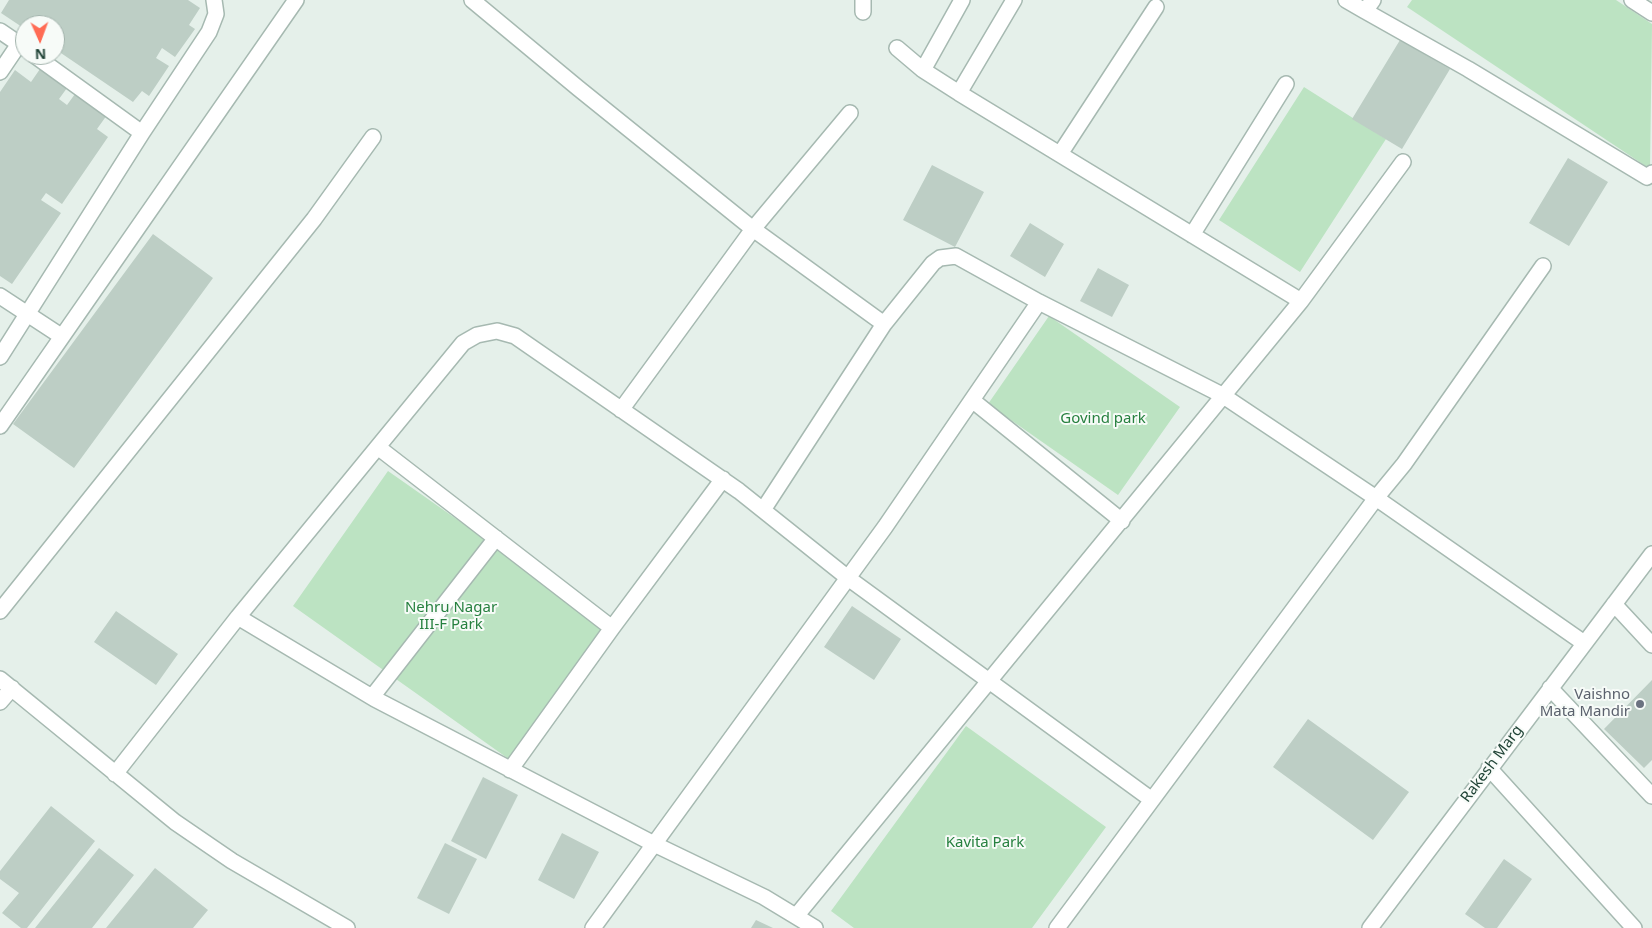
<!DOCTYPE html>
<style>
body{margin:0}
#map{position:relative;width:1652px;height:928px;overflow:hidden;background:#e5f0ea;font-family:"Noto Sans",sans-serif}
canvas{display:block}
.north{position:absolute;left:15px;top:15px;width:50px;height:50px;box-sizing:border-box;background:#f7fbf8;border:1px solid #a1b2ab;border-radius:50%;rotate:178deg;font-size:14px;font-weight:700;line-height:20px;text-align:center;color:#214437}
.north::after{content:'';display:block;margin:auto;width:18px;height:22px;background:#ff6b54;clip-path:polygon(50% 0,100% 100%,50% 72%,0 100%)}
</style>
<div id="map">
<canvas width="1652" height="928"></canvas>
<div class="north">N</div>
</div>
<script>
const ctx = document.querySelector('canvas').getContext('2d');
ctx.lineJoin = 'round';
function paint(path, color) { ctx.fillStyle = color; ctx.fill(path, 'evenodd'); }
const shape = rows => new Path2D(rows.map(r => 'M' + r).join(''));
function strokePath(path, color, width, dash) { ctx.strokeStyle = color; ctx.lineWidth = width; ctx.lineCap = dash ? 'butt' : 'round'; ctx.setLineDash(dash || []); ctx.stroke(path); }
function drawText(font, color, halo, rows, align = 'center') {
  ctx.font = font + ' "Noto Sans",sans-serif'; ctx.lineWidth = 4; ctx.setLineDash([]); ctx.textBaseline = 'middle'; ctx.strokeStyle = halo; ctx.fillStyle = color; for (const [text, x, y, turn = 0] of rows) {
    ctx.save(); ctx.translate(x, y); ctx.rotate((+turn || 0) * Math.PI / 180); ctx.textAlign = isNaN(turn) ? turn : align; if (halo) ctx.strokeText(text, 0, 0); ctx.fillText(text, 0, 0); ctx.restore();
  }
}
paint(shape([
 [1412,0,1616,0,1652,24,1650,169,1407,7],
 [1304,87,1386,139,1300,272,1219,220],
 [1049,316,1180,407,1118,495,988,404],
 [388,471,609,626,513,762,293,606],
 [966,726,1106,827,1032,928,854,928,831,911]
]), '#bce3c2');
paint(shape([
 [9,0,188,0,200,8,189,25,195,29,175,57,162,48,156,58,169,66,149,96,142,91,133,102,55,49,55,25,25,25,25,29,1,13],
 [1400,40,1450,69,1402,149,1352,119],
 [40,69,67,88,59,99,67,105,75,94,107,115,97,129,108,137,62,204,46,193,41,200,61,213,12,284,0,276,0,92,15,70,31,82],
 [1568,158,1608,182,1569,246,1529,223],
 [932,165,984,192,955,247,903,220],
 [1030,223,1064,244,1045,277,1010,256],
 [153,234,213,278,74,468,13,424],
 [1098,268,1129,285,1112,317,1080,301],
 [852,606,901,639,874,680,824,647],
 [116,611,178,654,156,685,94,642],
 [1652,680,1652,760,1644,768,1604,729],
 [1308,719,1409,792,1373,840,1273,767],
 [483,777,518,795,486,859,451,841],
 [51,806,95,841,27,928,21,928,2,913,19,893,0,879,0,871],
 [562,833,599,852,574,899,538,880],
 [445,843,477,859,449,914,417,898],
 [99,848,134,875,92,928,35,928],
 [1504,859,1532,879,1497,928,1485,928,1465,914],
 [155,868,208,910,193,928,106,928],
 [756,920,773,928,751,928]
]), '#bdcec5');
const minor = shape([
 [472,0,578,88,753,229,884,324],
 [863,0,863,12],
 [1346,0,1365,11,1373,0],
 [1632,0,1652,13],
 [1365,11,1468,69,1647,177,1652,173],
 [0,31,25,48],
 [897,48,923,70,959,93,1301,301],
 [34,55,142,133],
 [923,70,962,0],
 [0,72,19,44],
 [959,93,1014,0],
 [1060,154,1156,7],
 [1192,235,1286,84],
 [0,296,61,336],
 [0,357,142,133,209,32,216,14,214,0],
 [972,400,1122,521],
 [621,410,753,229,850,113],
 [0,426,296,0],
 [379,448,612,628],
 [763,510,884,324,933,263,940,258,956,256,1039,302,1222,395,1376,498,1584,643],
 [1614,604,1652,645],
 [0,611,314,219,373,137],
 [238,617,375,699,654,844,764,897,815,928],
 [0,679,175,822,232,861,347,928],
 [1550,688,1652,796],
 [372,697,496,538],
 [0,702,12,688],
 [1489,768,1634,928],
 [510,770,612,628,723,479],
 [115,774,238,617,463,343,477,335,497,331,515,336,739,491,848,578,1152,800],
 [797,915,1301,301,1403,162],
 [593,928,885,527,1039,302],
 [1057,928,1376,498,1404,464,1543,266],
 [1370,928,1652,554]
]);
strokePath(minor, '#a6b9b1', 18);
strokePath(minor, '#fff', 15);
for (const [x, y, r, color] of [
 [1640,704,5,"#6b7280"]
]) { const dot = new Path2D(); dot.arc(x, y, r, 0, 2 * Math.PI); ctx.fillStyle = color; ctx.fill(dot); strokePath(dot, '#f7fbf8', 2); }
drawText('15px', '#26803f', '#f7fbf8', [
 ["Govind park",1103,419],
 ["Nehru Nagar",451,608],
 ["III-F Park",451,625],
 ["Kavita Park",985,843]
]);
drawText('15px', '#5b616d', '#f7fbf8', [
 ["Vaishno",1630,695],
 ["Mata Mandir",1630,712]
], 'right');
drawText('15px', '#214437', '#f7fbf8', [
 ["Rakesh Marg",1492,764,-53]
]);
</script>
